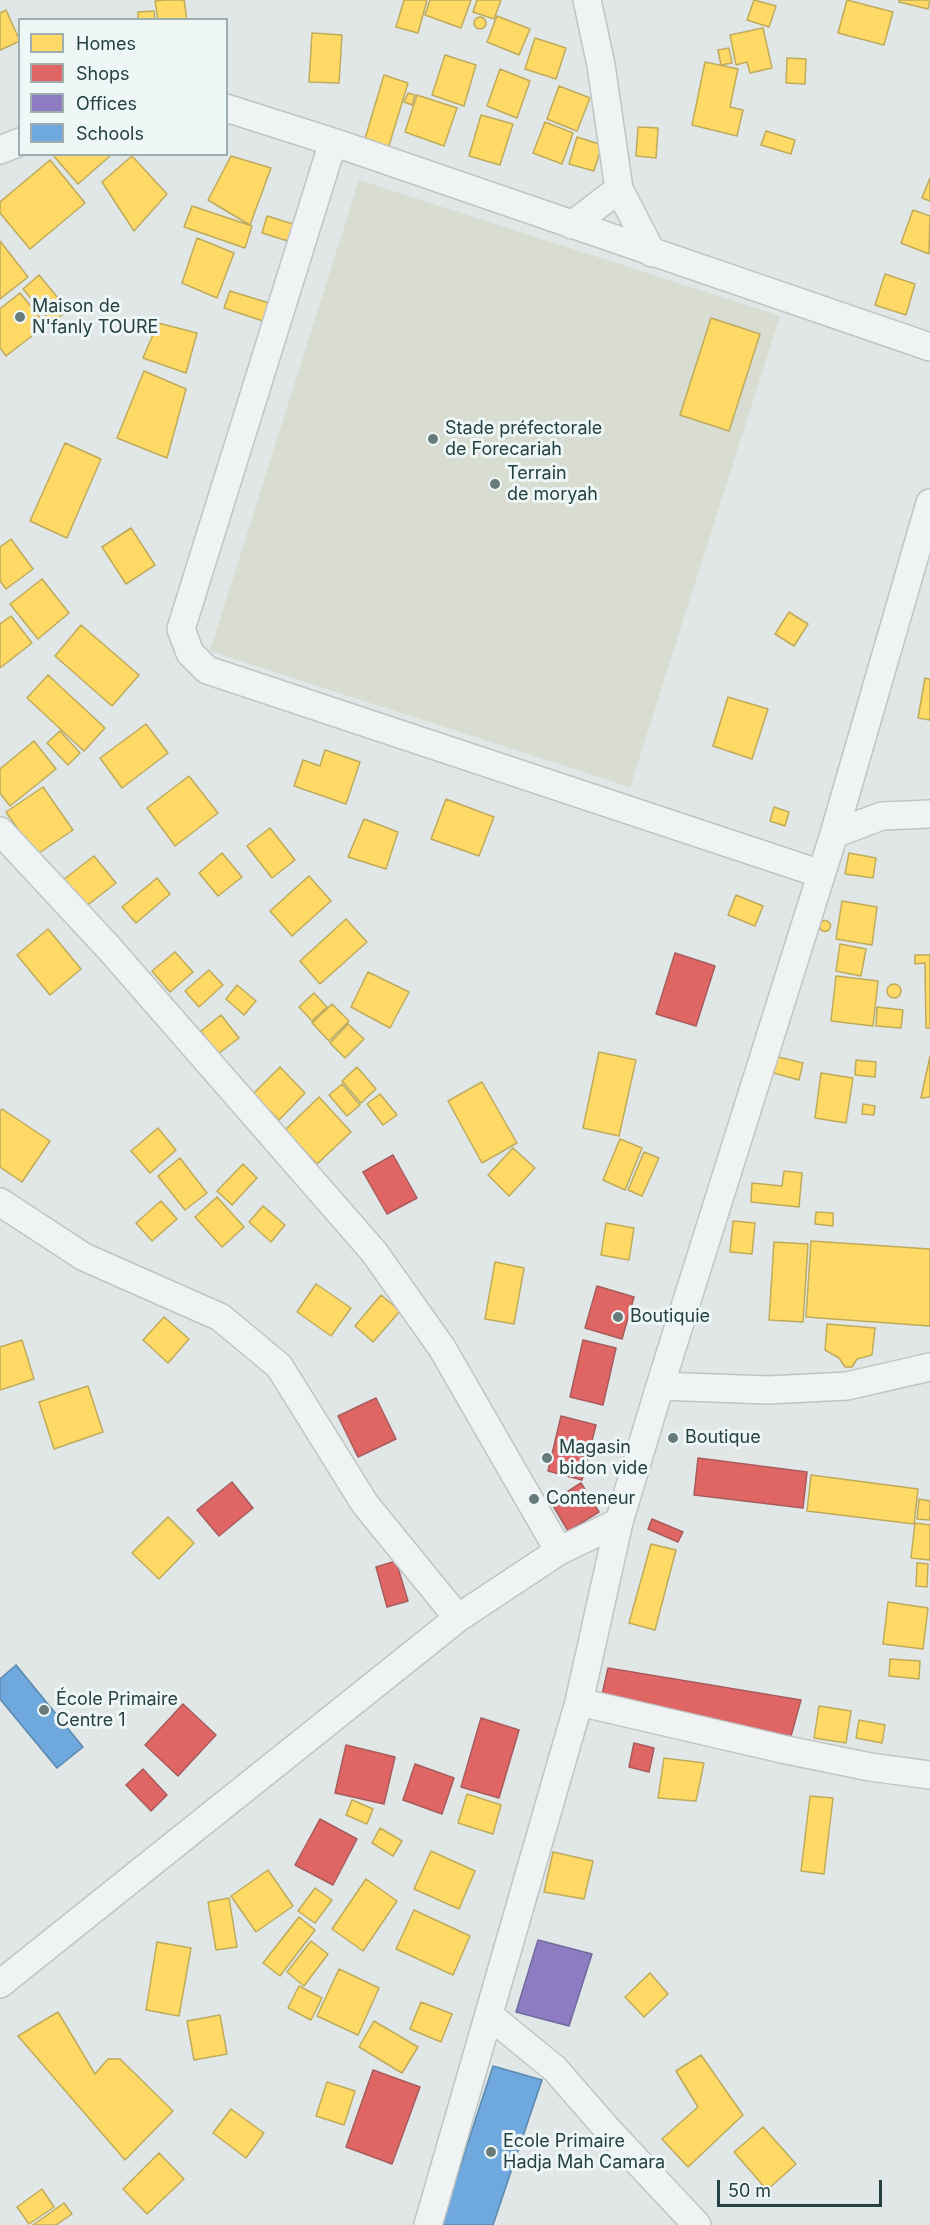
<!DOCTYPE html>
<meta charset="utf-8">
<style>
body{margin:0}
#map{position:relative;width:930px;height:2225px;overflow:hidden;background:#e1e6e6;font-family:Inter,sans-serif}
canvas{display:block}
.legend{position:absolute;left:18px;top:18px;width:210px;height:138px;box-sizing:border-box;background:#eef6f6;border:2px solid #9eaeae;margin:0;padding:8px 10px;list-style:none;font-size:18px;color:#264141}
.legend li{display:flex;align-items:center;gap:12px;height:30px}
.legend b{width:30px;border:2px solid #9eaeae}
.scale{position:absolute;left:717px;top:2180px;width:165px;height:27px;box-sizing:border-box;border:3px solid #264141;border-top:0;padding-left:8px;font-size:18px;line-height:21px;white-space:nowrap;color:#264141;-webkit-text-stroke:4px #eef6f6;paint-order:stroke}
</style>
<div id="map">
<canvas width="930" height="2225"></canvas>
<ul class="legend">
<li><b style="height:16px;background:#ffd966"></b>Homes</li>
<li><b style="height:16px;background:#e06666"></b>Shops</li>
<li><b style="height:16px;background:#8e7cc3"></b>Offices</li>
<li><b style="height:16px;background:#6fa8dc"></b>Schools</li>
</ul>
<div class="scale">50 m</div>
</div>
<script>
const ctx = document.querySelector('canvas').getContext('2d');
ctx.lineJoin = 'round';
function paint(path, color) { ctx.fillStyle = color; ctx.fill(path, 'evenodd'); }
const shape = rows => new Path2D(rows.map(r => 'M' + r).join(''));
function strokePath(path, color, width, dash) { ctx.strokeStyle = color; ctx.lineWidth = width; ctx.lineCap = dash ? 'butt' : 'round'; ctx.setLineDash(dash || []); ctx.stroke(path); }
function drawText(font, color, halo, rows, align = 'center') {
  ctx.font = font + ' Inter,sans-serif'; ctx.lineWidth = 6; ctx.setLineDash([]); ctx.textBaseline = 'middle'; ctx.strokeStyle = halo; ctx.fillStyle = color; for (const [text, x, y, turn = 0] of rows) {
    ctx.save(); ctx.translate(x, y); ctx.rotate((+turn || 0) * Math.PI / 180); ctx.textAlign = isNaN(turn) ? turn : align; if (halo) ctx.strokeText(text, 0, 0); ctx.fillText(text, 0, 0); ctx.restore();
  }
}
paint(shape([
 [359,180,780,316,630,787,210,651]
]), '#d8dcd1');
const homes = shape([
 [164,0,184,0,187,20,158,20,155,1,164,0],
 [404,0,427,0,418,33,396,27,404,0],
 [430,0,471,0,461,28,425,15,430,0],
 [477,0,501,0,494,19,473,12,477,0],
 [754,0,776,6,769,27,747,20,754,0],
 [847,0,893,12,884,45,838,33,847,0],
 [899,0,930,0,928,9,899,2,899,0],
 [6,10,20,41,0,50,0,13,6,10],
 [154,11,155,20,138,20,138,12,154,11],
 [497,16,530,29,519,55,487,42,497,16],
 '474 23a6 6 0 1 1 12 0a6 6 0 1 1-12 0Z',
 [763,28,772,68,750,73,747,62,736,65,730,35,763,28],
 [312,33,342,35,339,83,309,82,312,33],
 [535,38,566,48,556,79,525,69,535,38],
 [729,48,732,63,721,65,718,50,729,48],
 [445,55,476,65,464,106,432,95,445,55],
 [787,58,806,59,805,84,786,83,787,58],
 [705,62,738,69,730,107,743,110,737,136,692,125,705,62],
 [500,69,530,81,517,118,487,106,500,69],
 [384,75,408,83,388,149,364,142,384,75],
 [559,86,590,98,577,131,547,119,559,86],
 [408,93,415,95,412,105,404,102,408,93],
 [417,95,457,108,444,146,405,132,417,95],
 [481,115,513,124,500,165,469,156,481,115],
 [545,122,573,133,562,164,533,153,545,122],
 [638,127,658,128,656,158,636,156,638,127],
 [766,131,795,140,791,154,761,145,766,131],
 [577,137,602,145,594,171,569,164,577,137],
 [52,154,111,154,111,155,78,184,52,154],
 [132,156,167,194,134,231,102,182,132,156],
 [231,156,271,168,250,225,208,200,231,156],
 [50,160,85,203,30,249,0,213,0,202,50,160],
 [930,178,930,201,922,198,930,178],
 [192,206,252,226,245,248,184,227,192,206],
 [913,210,930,216,929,254,901,243,913,210],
 [267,216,293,224,288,241,262,233,267,216],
 [197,238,234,253,217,298,182,283,197,238],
 [0,241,28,277,0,299,0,241],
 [885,274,915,284,906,315,875,305,885,274],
 [39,275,68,310,52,323,23,289,39,275],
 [230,291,272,304,266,322,224,308,230,291],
 [20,293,46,325,6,356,0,348,0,309,20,293],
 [711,318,760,334,729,431,680,415,711,318],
 [158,323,197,333,186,373,143,358,158,323],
 [144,371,186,389,167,458,117,438,144,371],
 [65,443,101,459,67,538,30,521,65,443],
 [131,528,155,565,126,584,102,547,131,528],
 [11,539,33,569,6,589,0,581,0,547,11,539],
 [42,579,69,613,38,639,10,604,42,579],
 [789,612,808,624,794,646,775,634,789,612],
 [11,616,32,643,0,668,0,624,11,616],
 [81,625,139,675,112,706,55,656,81,625],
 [48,675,105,728,84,751,27,698,48,675],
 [925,678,930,679,930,720,918,718,925,678],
 [728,697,768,709,752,759,713,746,728,697],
 [146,724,168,753,122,788,100,758,146,724],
 [60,731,80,753,68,765,47,743,60,731],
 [34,741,56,769,10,806,0,793,0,769,34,741],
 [325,750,360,762,346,804,294,786,303,760,320,766,325,750],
 [189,776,218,813,175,846,147,808,189,776],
 [43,787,73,830,36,855,6,812,43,787],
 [446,799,494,817,479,856,431,839,446,799],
 [774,807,789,812,785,826,770,821,774,807],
 [364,819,398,832,386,869,348,857,364,819],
 [270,828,295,860,272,878,247,846,270,828],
 [222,853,242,877,218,896,199,873,222,853],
 [849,853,876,858,873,878,845,874,849,853],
 [94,856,116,883,85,907,63,880,94,856],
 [309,876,331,901,292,936,270,911,309,876],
 [157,878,170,894,136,923,122,907,157,878],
 [736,895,763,906,755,926,728,915,736,895],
 [842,901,877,907,872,945,836,939,842,901],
 [346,919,367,942,320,984,300,961,346,919],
 '819.5 926a5.5 5.5 0 1 1 11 0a5.5 5.5 0 1 1-11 0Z',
 [48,929,81,969,50,995,17,955,48,929],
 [840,944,866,949,861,976,836,971,840,944],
 [175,952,193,972,170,992,152,971,175,952],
 [915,955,930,955,930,1028,926,1028,925,963,915,964,915,955],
 [209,970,223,985,199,1007,185,991,209,970],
 [368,972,409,992,390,1028,351,1007,368,972],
 [836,976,878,981,873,1026,831,1021,836,976],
 '887 991a7 7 0 1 1 14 0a7 7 0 1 1-14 0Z',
 [237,985,256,1001,244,1015,226,999,237,985],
 [314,993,327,1007,312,1021,299,1007,314,993],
 [332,1004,349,1021,329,1041,312,1023,332,1004],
 [877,1007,903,1010,901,1028,876,1026,877,1007],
 [221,1015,239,1038,218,1054,201,1031,221,1015],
 [348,1024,364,1039,345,1058,330,1043,348,1024],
 [599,1052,636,1060,619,1136,583,1128,599,1052],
 [774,1056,803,1063,799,1080,770,1072,774,1056],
 [930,1056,930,1097,921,1098,930,1056],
 [856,1060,876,1062,875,1077,855,1075,856,1060],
 [280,1067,305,1093,279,1120,253,1094,280,1067],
 [357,1067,376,1089,361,1103,342,1081,357,1067],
 [821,1073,853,1078,846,1123,815,1118,821,1073],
 [482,1082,517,1143,482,1163,448,1101,482,1082],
 [342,1084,360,1105,347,1116,329,1095,342,1084],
 [380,1094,397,1115,383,1125,367,1104,380,1094],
 [319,1097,351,1132,317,1164,285,1130,319,1097],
 [863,1104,875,1106,874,1115,862,1114,863,1104],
 [2,1109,50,1141,22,1182,0,1167,0,1112,2,1109],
 [158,1128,176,1150,150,1173,131,1151,158,1128],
 [620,1139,642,1148,625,1190,603,1180,620,1139],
 [513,1148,535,1168,509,1196,488,1175,513,1148],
 [644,1152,659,1158,642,1196,628,1190,644,1152],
 [180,1158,207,1193,185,1210,158,1176,180,1158],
 [243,1164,257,1178,232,1205,217,1191,243,1164],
 [784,1171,802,1173,799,1207,751,1202,752,1183,782,1186,784,1171],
 [217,1197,244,1227,222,1247,195,1217,217,1197],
 [161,1201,177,1219,152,1241,136,1223,161,1201],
 [263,1206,285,1225,271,1242,249,1222,263,1206],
 [816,1212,833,1213,833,1226,815,1224,816,1212],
 [733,1221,755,1223,752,1254,730,1252,733,1221],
 [606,1223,634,1228,629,1260,601,1255,606,1223],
 [811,1241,930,1249,930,1326,806,1317,811,1241],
 [774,1242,808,1244,803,1322,769,1320,774,1242],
 [495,1262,524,1268,514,1324,485,1319,495,1262],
 [316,1284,351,1308,331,1336,297,1312,316,1284],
 [381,1295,400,1311,373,1342,355,1326,381,1295],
 [164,1317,189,1339,168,1363,143,1340,164,1317],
 [827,1324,875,1328,872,1355,857,1359,852,1367,845,1367,839,1358,825,1350,827,1324],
 [22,1340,34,1379,0,1390,0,1347,22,1340],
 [88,1386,103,1432,54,1449,39,1402,88,1386],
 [811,1475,918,1489,914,1524,807,1511,811,1475],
 [919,1499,930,1501,930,1520,917,1519,919,1499],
 [168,1517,194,1543,159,1579,132,1553,168,1517],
 [915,1523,930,1525,930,1560,911,1558,915,1523],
 [651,1544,676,1550,655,1630,629,1623,651,1544],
 [917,1563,928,1564,927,1587,916,1586,917,1563],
 [888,1602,928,1608,923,1649,883,1644,888,1602],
 [890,1659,920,1661,919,1679,889,1676,890,1659],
 [819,1706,851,1711,846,1743,814,1738,819,1706],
 [859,1720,885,1725,882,1743,856,1738,859,1720],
 [664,1758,704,1763,696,1801,658,1798,664,1758],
 [467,1794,501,1805,493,1834,458,1823,467,1794],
 [810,1796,833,1798,824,1874,801,1871,810,1796],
 [352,1800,373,1809,367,1824,346,1815,352,1800],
 [380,1828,402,1841,393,1856,372,1843,380,1828],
 [431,1851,475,1871,459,1909,414,1889,431,1851],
 [553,1852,593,1861,584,1899,544,1892,553,1852],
 [268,1870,293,1906,256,1932,231,1896,268,1870],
 [366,1879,397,1901,363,1951,332,1929,366,1879],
 [315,1888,332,1900,315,1923,298,1911,315,1888],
 [229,1898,237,1947,216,1950,208,1902,229,1898],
 [414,1910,470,1936,453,1975,396,1949,414,1910],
 [299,1917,315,1930,280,1976,263,1963,299,1917],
 [311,1941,328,1954,304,1986,287,1972,311,1941],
 [157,1942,191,1948,179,2016,146,2010,157,1942],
 [339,1969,379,1988,358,2035,317,2016,339,1969],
 [650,1973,668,1994,644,2017,625,1997,650,1973],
 [299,1986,322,1998,311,2020,288,2008,299,1986],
 [421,2002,452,2014,441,2042,410,2029,421,2002],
 [58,2012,95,2074,108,2059,120,2059,173,2111,125,2160,18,2036,58,2012],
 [220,2015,227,2054,194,2060,187,2021,220,2015],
 [374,2021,418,2047,402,2073,359,2047,374,2021],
 [701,2055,743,2115,688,2167,662,2139,698,2107,676,2071,701,2055],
 [327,2082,355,2091,344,2125,316,2116,327,2082],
 [231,2109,264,2133,246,2158,213,2133,231,2109],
 [763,2127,796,2164,767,2190,734,2152,763,2127],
 [159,2153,184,2179,147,2214,123,2189,159,2153],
 [42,2189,54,2207,29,2224,17,2207,42,2189],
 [64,2203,72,2214,56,2225,33,2225,64,2203]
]);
paint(homes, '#ffd966');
strokePath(homes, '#beab5b', 1.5);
const shops = shape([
 [675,953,715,966,696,1026,656,1014,675,953],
 [393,1155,417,1198,387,1214,363,1172,393,1155],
 [597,1286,634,1297,622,1339,585,1328,597,1286],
 [583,1340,616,1348,603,1405,570,1397,583,1340],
 [376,1398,396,1439,358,1457,338,1416,376,1398],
 [561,1416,596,1425,582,1480,548,1471,561,1416],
 [698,1458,807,1472,803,1508,694,1495,698,1458],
 [232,1482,253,1508,219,1536,197,1510,232,1482],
 [581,1483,599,1512,568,1531,551,1502,581,1483],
 [652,1519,683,1532,678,1542,648,1529,652,1519],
 [396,1561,408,1601,387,1607,376,1567,396,1561],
 [608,1668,801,1700,791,1736,601,1699,608,1668],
 [183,1704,216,1735,178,1776,145,1745,183,1704],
 [481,1718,519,1730,499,1798,461,1787,481,1718],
 [634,1743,654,1748,649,1772,629,1767,634,1743],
 [346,1745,395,1757,384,1804,335,1793,346,1745],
 [415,1764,454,1778,442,1814,403,1800,415,1764],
 [143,1769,167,1795,151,1811,126,1785,143,1769],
 [320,1819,357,1839,333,1885,295,1865,320,1819],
 [373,2070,420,2087,392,2164,346,2147,373,2070]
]);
paint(shops, '#e06666');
strokePath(shops, '#a85b5b', 1.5);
const offices = shape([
 [538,1940,592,1954,569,2026,516,2012,538,1940]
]);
paint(offices, '#8e7cc3');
strokePath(offices, '#6f6a9c', 1.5);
const schools = shape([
 [16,1665,83,1747,57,1768,0,1699,0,1679,16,1665],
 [493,2066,542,2080,493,2225,441,2225,493,2066]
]);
paint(schools, '#6fa8dc');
strokePath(schools, '#5989ae', 1.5);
const minor = shape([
 [587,0,601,65,619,189,652,253],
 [226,108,333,142,930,347],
 [333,142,181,629,190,653,207,670,821,874],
 [0,150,20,142],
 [572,225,619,189],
 [0,831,108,947,374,1252,442,1348,559,1551],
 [834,834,882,816,930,814],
 [0,1202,84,1257,220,1317,279,1366,365,1504,458,1618],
 [660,1386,768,1390,847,1386,930,1367],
 [579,1702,782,1749,870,1767,930,1775],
 [0,1984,458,1618,559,1551,619,1522],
 [489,2015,555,2069,609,2131,697,2225],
 [428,2225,579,1702,619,1522,660,1386,834,834,930,503]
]);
strokePath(minor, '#bfc4c4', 30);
strokePath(minor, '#f0f3f3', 27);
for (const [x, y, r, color] of [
 [20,317,6,"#677b7b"],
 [433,439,6,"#677b7b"],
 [495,484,6,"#677b7b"],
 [618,1317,6,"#677b7b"],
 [673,1438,6,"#677b7b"],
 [547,1458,6,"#677b7b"],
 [534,1499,6,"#677b7b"],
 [44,1710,6,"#677b7b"],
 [491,2152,6,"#677b7b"]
]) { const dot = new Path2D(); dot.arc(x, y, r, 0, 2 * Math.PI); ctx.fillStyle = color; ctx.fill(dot); strokePath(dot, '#eef6f6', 2); }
drawText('18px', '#264141', '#eef6f6', [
 ["Maison de",32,307],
 ["N'fanly TOURE",32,328],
 ["Stade préfectorale",445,429],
 ["de Forecariah",445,450],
 ["Terrain",507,474],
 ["de moryah",507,495],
 ["Boutiquie",630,1317],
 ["Boutique",685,1438],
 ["Magasin",559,1448],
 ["bidon vide",559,1469],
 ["Conteneur",546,1499],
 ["École Primaire",56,1700],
 ["Centre 1",56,1721],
 ["Ecole Primaire",503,2142],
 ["Hadja Mah Camara",503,2163]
], 'left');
</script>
